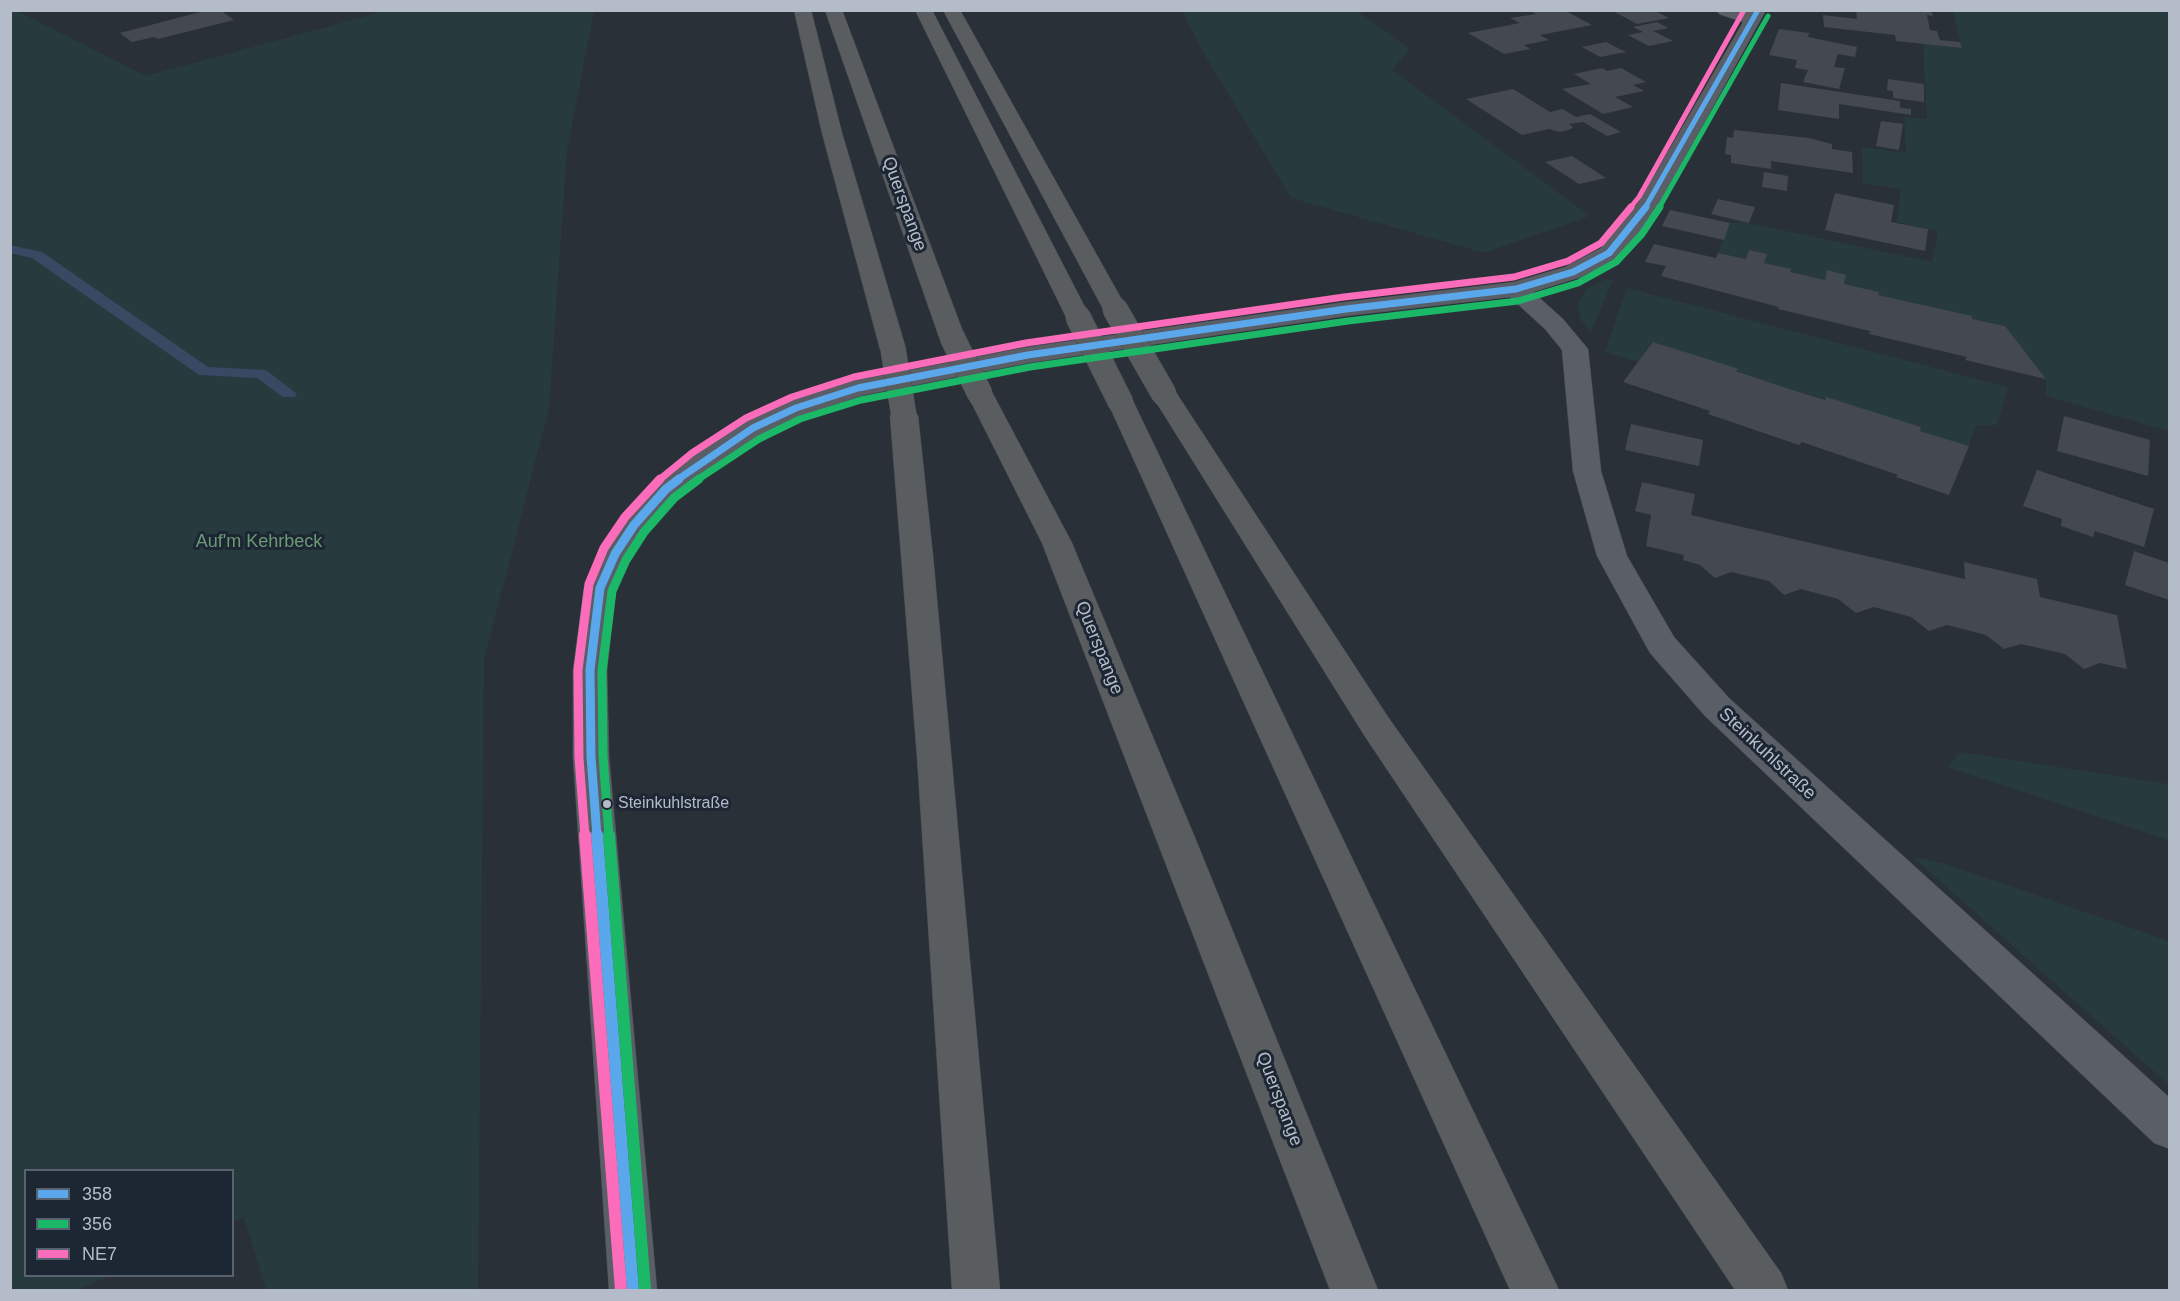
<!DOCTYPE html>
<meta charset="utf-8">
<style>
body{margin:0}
#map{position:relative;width:2180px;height:1301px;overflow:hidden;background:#2a3038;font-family:Helvetica,sans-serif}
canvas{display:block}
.frame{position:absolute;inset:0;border:12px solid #b4bcc9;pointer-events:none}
.legend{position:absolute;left:24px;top:1169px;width:210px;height:108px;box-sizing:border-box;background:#1d2633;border:2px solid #59626f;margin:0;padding:8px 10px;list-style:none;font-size:18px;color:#b4bcc9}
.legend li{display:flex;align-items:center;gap:12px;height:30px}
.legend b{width:30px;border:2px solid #59626f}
</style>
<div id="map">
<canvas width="2180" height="1301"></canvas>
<div class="frame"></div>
<ul class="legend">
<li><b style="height:8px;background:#5aa8eb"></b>358</li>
<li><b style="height:8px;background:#1ab867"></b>356</li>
<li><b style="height:8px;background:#fb6dba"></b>NE7</li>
</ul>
</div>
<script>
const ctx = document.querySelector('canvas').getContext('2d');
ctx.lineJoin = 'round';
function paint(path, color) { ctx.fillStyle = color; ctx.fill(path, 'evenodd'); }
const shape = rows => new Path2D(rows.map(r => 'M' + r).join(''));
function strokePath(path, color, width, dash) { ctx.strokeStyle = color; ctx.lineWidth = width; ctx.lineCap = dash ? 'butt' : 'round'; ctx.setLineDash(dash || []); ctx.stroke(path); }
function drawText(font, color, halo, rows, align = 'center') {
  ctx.font = font + ' Helvetica,sans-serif'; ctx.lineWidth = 6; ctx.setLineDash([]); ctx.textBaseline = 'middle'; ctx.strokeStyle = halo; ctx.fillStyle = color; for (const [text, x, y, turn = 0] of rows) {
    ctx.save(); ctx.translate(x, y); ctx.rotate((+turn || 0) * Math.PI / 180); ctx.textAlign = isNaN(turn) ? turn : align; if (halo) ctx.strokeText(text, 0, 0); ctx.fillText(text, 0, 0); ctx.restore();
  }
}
paint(shape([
 [11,10,17,11,146,76,385,11,594,11,567,150,549,408,484,660,478,1290,266,1290,244,1217,233,1222,232,1170,26,1170,26,1276,110,1276,76,1290,11,1290],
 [1182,11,1357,11,1410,49,1392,70,1590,216,1484,253,1291,198,1206,57],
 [1953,11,2169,11,2169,431,2046,396,2046,379,2005,326,1972,319,1971,316,1878,295,1879,292,1844,284,1845,275,1828,271,1825,280,1790,272,1791,269,1764,263,1767,254,1750,250,1746,259,1718,253,1730,223,1749,223,1932,262,1938,231,1897,222,1901,189,1863,183,1862,147,1906,153,1904,117,1927,119,1923,44,1962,48],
 [1606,279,1613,280,1591,332,1581,320,1577,305,1587,288],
 [1627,288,2008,387,1997,425,1976,425,1969,446,1920,431,1921,427,1780,386,1654,342,1638,362,1605,352],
 [1961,752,2169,784,2169,840,1947,767],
 [1913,857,1943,863,2169,941,2169,1085]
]), '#273a3e');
paint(shape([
 [10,245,42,252,208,367,266,370,297,394,295,397,283,397,257,378,199,375,32,258,10,253,10,245]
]), '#384963');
paint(shape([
 [208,10,220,10,234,20,158,39,154,37,132,42,120,33],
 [1529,10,1564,10,1592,25,1540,35,1549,40,1524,45,1530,49,1504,54,1468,33,1520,23,1510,18,1536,14],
 [1611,10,1653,10,1669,18,1637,24],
 [1856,10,1931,10,1933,16,1927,15,1930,30,1937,31,1940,40,1960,42,1962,48,1896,41,1895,35,1824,27,1823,15,1857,19],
 [1657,22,1668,28,1653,31,1673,41,1649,46,1628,35,1643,32,1633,27],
 [1779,29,1809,33,1808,37,1857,47,1855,57,1838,54,1834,67,1845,68,1839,89,1803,82,1808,70,1795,68,1797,60,1769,55],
 [1606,42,1626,52,1600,57,1582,47],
 [1602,68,1607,71,1621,68,1646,82,1633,85,1644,91,1615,97,1633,107,1603,114,1562,89,1591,84,1574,74],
 [1888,79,1924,84,1924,102,1893,98,1893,91,1887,90],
 [1781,83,1900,101,1900,108,1911,109,1911,115,1839,104,1839,119,1778,110],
 [1513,89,1550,112,1563,109,1576,117,1590,114,1621,132,1607,136,1583,122,1569,124,1573,127,1571,129,1560,132,1549,129,1522,135,1466,99],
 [1881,121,1903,124,1899,150,1876,146],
 [1734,130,1809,138,1832,144,1832,149,1852,152,1853,173,1771,161,1771,169,1731,163,1731,155,1725,154,1727,137,1733,138],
 [1572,156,1606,178,1579,184,1545,162],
 [1764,172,1788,176,1787,191,1762,187],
 [1835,193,1894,205,1891,222,1928,229,1925,251,1825,230],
 [1718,199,1755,207,1749,223,1711,214],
 [1670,210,1730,223,1724,240,1662,226],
 [1654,244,1716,258,1718,253,1746,259,1749,250,1767,254,1764,263,1791,269,1790,272,1825,280,1827,270,1846,275,1844,284,1879,292,1878,295,1972,316,1972,319,2005,326,2046,379,1965,360,1967,357,1869,334,1870,331,1778,309,1779,307,1661,276,1666,266,1645,262],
 [1653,342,1739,369,1736,371,1780,386,1825,400,1826,397,1921,427,1920,431,1969,446,1949,495,1896,477,1898,475,1802,442,1799,445,1752,429,1708,414,1710,411,1623,382],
 [2064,416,2150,440,2148,476,2057,451],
 [1631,424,1703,440,1699,466,1625,450],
 [2037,470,2154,509,2144,547,2095,531,2093,537,2061,526,2062,519,2023,506],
 [1642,482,1695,494,1691,515,1965,579,1964,562,2037,579,2040,597,2117,615,2127,669,2100,663,2084,669,2065,654,2021,644,2004,649,1986,635,1947,625,1929,631,1911,617,1874,607,1856,613,1838,599,1801,589,1784,595,1769,581,1731,572,1715,578,1700,565,1683,560,1684,555,1646,546,1651,515,1635,511],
 [2134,551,2169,563,2169,600,2125,585]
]), '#444950');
const minor = shape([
 [1717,10,1766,10,1660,203,1640,232,1617,258,1581,277,1533,292,1563,319,1588,349,1601,471,1627,556,1674,637,1729,698,2170,1098,2170,1149,2154,1143,1705,716,1650,653,1597,556,1573,471,1562,350,1545,329,1510,297,1346,316,1028,363,864,395,806,414,763,434,709,469,676,495,645,532,630,554,616,588,607,670,609,757,657,1290,609,1290,573,757,573,670,584,588,600,554,623,518,656,483,689,457,743,422,786,402,849,382,1028,347,1346,302,1514,282,1565,267,1601,248,1639,202,1743,22,1719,14,1717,10]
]);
const highway = shape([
 [794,10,811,10,842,133,906,349,902,354,893,357,884,354,880,349,822,133,794,10],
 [825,10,842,10,965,337,961,342,952,345,943,342,939,337,825,10],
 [915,10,932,10,1090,317,1087,322,1078,324,1069,322,1066,317,915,10],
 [943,10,960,10,1127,309,1124,314,1115,316,1106,314,1103,309,943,10],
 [980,386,989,388,993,394,1072,543,1198,845,1378,1290,1330,1290,1042,543,967,394,971,388,980,386],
 [1164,386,1173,388,1177,394,1388,717,1781,1273,1788,1290,1735,1290,1364,735,1151,394,1155,388,1164,386],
 [1121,395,1130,397,1134,403,1559,1290,1510,1290,1108,403,1112,397,1121,395],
 [904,408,914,410,918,416,933,556,1000,1290,952,1290,917,756,890,416,894,410,904,408]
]);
strokePath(minor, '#484c53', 1);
strokePath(highway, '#474c53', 1);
paint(minor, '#5a5e66');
paint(highway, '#5a5d60');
const highwayBridge = shape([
 [1115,309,1164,394],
 [1078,317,1121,403],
 [952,337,980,394],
 [893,349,904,416]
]);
strokePath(highwayBridge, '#474c53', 26, []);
strokePath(highwayBridge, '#5a5d60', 25);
strokePath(shape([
 [1645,208,1758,10]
]), '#5aa8eb', 5);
strokePath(shape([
 [677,480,753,428,796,408,858,388,1028,355,1346,309,1516,289,1573,272,1609,253,1646,207]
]), '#5aa8eb', 7);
strokePath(shape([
 [597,836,591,757,590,670,600,588,615,554,634,525,666,489,679,479]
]), '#5aa8eb', 9);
strokePath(shape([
 [597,835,633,1290]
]), '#5aa8eb', 12);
strokePath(shape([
 [1659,208,1768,16]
]), '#1ab867', 5);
strokePath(shape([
 [697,480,759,439,800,419,861,400,1030,367,1348,321,1518,301,1578,283,1616,262,1642,234,1660,207]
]), '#1ab867', 7);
strokePath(shape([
 [609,836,603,756,602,671,612,591,626,560,644,532,674,498,699,479]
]), '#1ab867', 9);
strokePath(shape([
 [609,835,645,1289]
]), '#1ab867', 12);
strokePath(shape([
 [1630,208,1639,197,1744,10]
]), '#fb6dba', 5);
strokePath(shape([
 [659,480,692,453,746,418,792,397,854,377,1026,343,1344,297,1514,277,1568,261,1601,243,1631,207]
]), '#fb6dba', 7);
strokePath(shape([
 [585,836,579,758,578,670,589,584,604,548,625,517,660,479]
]), '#fb6dba', 9);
strokePath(shape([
 [585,835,621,1290]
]), '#fb6dba', 12);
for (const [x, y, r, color] of [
 [607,804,5,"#b4bcc9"]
]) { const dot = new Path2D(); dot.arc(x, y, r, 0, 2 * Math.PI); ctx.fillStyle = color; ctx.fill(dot); strokePath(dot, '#1d2633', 2); }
drawText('16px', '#b4bcc9', '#1d2633', [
 ["Steinkuhlstraße",618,804]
], 'left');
drawText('18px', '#b4bcc9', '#1d2633', [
 ["Querspange",904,204,70],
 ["Querspange",1099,648,68],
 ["Steinkuhlstraße",1767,754,43],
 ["Querspange",1279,1099,69]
]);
drawText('18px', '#6b9a76', '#1d2633', [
 ["Auf'm Kehrbeck",259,542]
]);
</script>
